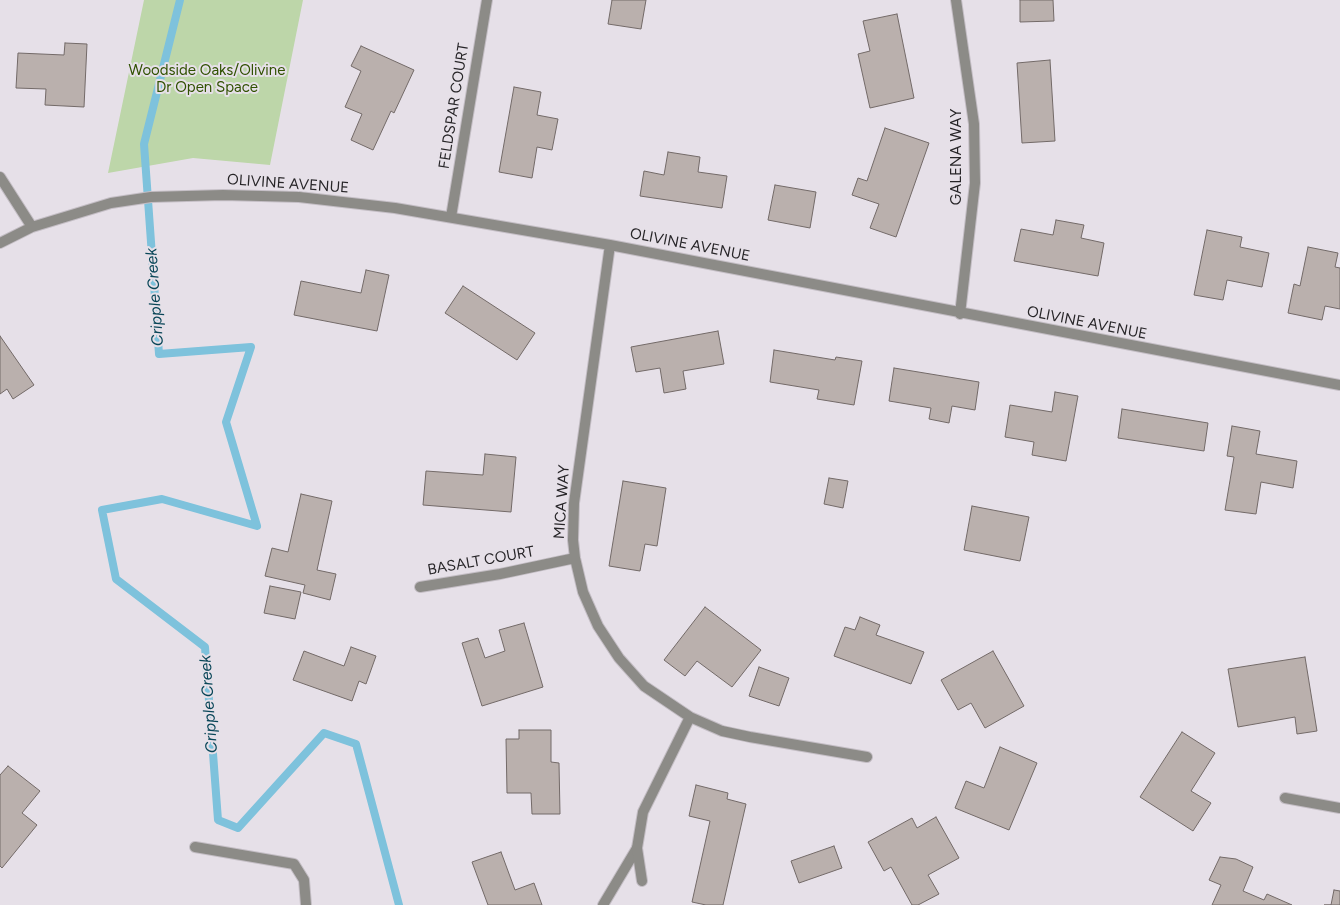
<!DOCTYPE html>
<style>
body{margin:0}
canvas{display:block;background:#e6e0e8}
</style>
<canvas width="1340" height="905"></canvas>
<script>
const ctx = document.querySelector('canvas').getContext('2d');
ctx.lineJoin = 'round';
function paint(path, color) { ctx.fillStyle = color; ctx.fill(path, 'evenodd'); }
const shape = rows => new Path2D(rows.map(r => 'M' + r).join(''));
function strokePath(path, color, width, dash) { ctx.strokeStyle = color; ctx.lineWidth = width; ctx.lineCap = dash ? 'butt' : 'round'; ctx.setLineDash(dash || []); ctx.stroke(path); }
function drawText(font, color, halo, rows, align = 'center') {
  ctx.font = font + ' Figtree,sans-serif'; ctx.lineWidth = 4; ctx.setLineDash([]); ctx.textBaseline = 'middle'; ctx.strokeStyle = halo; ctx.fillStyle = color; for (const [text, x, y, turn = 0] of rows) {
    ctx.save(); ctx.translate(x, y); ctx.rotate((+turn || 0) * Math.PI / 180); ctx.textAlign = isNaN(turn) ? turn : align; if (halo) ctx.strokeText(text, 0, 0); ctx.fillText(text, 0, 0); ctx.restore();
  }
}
paint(shape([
 [144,0,303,0,270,165,193,158,108,173]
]), '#bdd6a9');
strokePath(shape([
 [180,0,144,144,159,354,251,347,226,422,257,526,162,499,102,510,116,579,205,647,218,820,238,828,324,733,356,744,399,905]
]), '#7ec2dc', 8);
const building = shape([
 [612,0,646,0,641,29,608,24,612,0],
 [1020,0,1053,0,1054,21,1020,22,1020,0],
 [897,14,914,98,870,108,858,54,870,51,863,21,897,14],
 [65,43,87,44,84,107,45,105,46,89,16,88,18,53,64,55,65,43],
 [361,46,414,70,394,113,391,111,373,150,351,140,362,114,345,107,361,71,351,66,361,46],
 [1050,60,1055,141,1022,143,1017,63,1050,60],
 [514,87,541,92,537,115,558,119,552,150,537,147,532,178,499,172,514,87],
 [885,128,929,143,896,237,870,228,879,204,852,195,858,178,867,181,885,128],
 [668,152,700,157,698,172,727,176,722,208,640,196,644,171,664,175,668,152],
 [775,185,816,192,810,228,768,220,775,185],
 [1056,220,1084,225,1081,238,1104,243,1098,276,1014,261,1021,229,1053,235,1056,220],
 [1207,230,1242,237,1240,247,1269,253,1262,287,1227,280,1223,300,1194,295,1207,230],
 [1308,247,1338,253,1335,267,1340,268,1340,309,1325,306,1322,320,1288,313,1294,284,1300,286,1308,247],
 [366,270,389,275,377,331,294,315,301,281,361,293,366,270],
 [463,286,535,333,517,360,445,313,463,286],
 [718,331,724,364,683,371,686,389,664,393,660,368,636,372,631,347,718,331],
 [0,336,34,385,13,399,7,389,0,394,0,336],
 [774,350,835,360,836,357,862,361,854,405,817,399,819,390,770,382,774,350],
 [894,368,979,382,975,410,952,406,949,423,929,419,931,408,889,401,894,368],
 [1055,392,1078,396,1066,461,1032,455,1034,442,1005,437,1010,405,1052,412,1055,392],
 [1122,409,1208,423,1204,451,1118,438,1122,409],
 [1232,426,1260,431,1256,454,1297,461,1293,488,1261,482,1256,514,1225,510,1234,457,1227,456,1232,426],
 [485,454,516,457,511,512,423,505,426,471,483,475,485,454],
 [829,478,848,481,843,508,824,504,829,478],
 [623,481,666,488,657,546,645,544,640,571,609,566,623,481],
 [301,494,332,501,317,570,336,574,330,600,303,593,305,585,265,576,272,548,288,552,301,494],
 [972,506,1029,517,1020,561,964,550,972,506],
 [270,586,301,592,295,619,264,613,270,586],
 [705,607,761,650,732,687,697,661,685,676,664,660,705,607],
 [860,617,880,625,876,635,924,652,911,684,834,656,845,627,855,630,860,617],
 [524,623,543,687,482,706,462,643,478,638,485,658,505,651,499,630,524,623],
 [351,647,376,656,366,684,359,681,352,701,293,680,304,651,344,666,351,647],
 [993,651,1024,706,985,728,971,703,958,710,941,680,993,651],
 [1305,657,1317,731,1297,734,1295,717,1238,727,1228,669,1305,657],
 [759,667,789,678,779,706,749,696,759,667],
 [519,730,551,730,551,762,559,763,560,814,532,814,531,793,507,793,506,739,519,739,519,730],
 [1182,732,1215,753,1191,791,1211,803,1193,831,1140,797,1182,732],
 [1000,747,1037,763,1009,830,955,808,966,781,984,788,1000,747],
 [8,766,40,791,22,813,37,825,2,868,0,866,0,775,8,766],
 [696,785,728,793,727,799,746,804,723,905,706,905,692,902,710,821,689,816,696,785],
 [936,817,959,858,928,875,939,894,918,905,912,905,891,867,884,871,868,842,912,818,917,828,936,817],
 [834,846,842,868,799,883,791,861,834,846],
 [501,852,515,890,534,883,542,905,488,905,472,862,501,852],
 [1220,857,1236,859,1253,867,1243,891,1264,900,1267,894,1292,905,1212,905,1221,885,1209,880,1220,857],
 [1334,890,1340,891,1340,905,1324,905,1331,905,1334,890]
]);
paint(building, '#bab0ad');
strokePath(building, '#736a68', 1);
const lane = shape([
 [195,847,294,864,304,880,306,905],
 [603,905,637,848]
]);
const street = shape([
 [956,0,974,124,975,183,960,314],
 [0,177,32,227],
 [451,217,487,0],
 [0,243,32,227,111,203,151,197,223,195,299,197,395,208,610,245,1340,385],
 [610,245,574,503,573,540,575,558,583,592,598,626,619,658,644,686,690,717,722,731,750,737,867,757],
 [420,587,500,574,575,558],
 [1285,798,1340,808],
 [642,881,637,848,643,812,690,717]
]);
strokePath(lane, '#c4bec5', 12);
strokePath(street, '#c4bec5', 12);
strokePath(lane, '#8c8b87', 10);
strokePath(street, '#8c8b87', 10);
drawText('15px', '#305101', '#e6e0e8', [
 ["Woodside Oaks/Olivine",207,71],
 ["Dr Open Space",207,88]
]);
drawText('15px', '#272528', '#e6e0e8', [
 ["FELDSPAR COURT",454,106,-81],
 ["GALENA WAY",957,157,-90],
 ["OLIVINE AVENUE",288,184,4],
 ["OLIVINE AVENUE",690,245,11],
 ["OLIVINE AVENUE",1087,323,11],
 ["MICA WAY",562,502,-86],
 ["BASALT COURT",481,561,-10]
]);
drawText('italic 16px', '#084557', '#e6e0e8', [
 ["Cripple Creek",155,297,-94],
 ["Cripple Creek",209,704,-94]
]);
</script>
